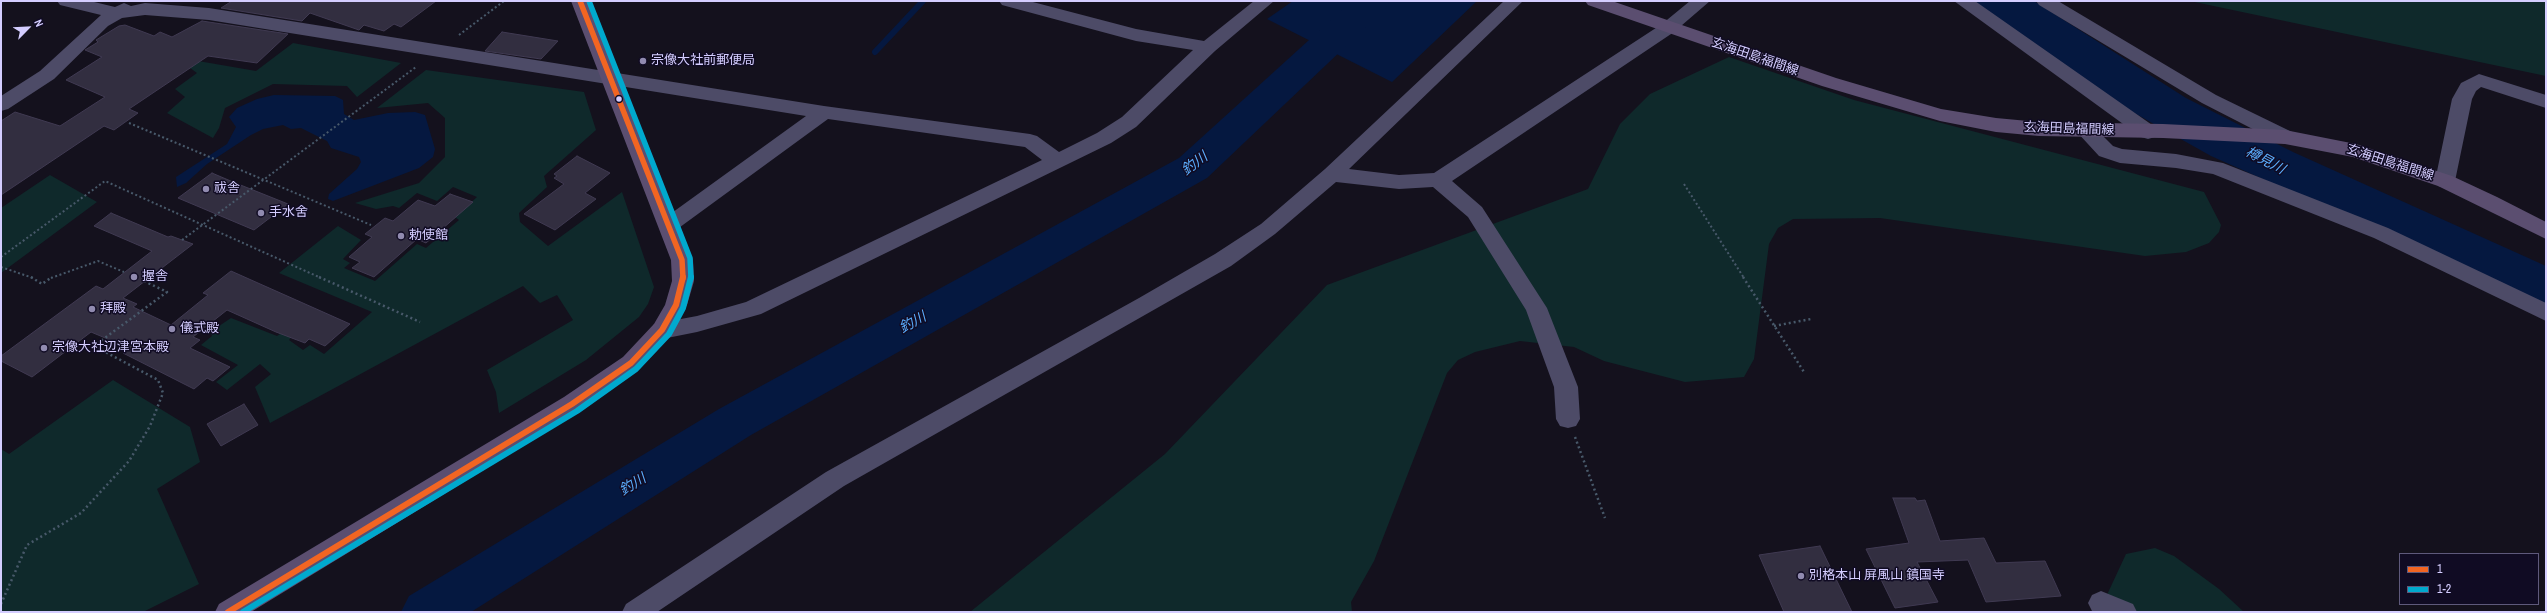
<!DOCTYPE html>
<meta charset="utf-8">
<style>
body{margin:0}
#map{position:relative;width:2547px;height:613px;overflow:hidden;background:#14111d;font-family:"Archivo Narrow",sans-serif}
canvas{display:block}
.frame{position:absolute;inset:0;border:2px solid #d4cdff;pointer-events:none}
.legend{position:absolute;left:2399px;top:553px;width:140px;height:52px;box-sizing:border-box;background:#100b23;border:1px solid #5e597b;margin:0;padding:5px 7px;list-style:none;font-size:12px;color:#d4cdff}
.legend li{display:flex;align-items:center;gap:8px;height:20px}
.legend b{width:20px;border:1px solid #5e597b}
.north{position:absolute;left:8px;top:8px;width:40px;height:40px;-webkit-text-stroke:3px #100b23;paint-order:stroke;rotate:66deg;font-size:11px;font-weight:700;line-height:16px;text-align:center;color:#d4cdff}
.north::after{content:'';display:block;margin:auto;width:14px;height:18px;background:#d4cdff;clip-path:polygon(50% 0,100% 100%,50% 72%,0 100%)}
</style>
<div id="map">
<canvas width="2547" height="613"></canvas>
<div class="frame"></div>
<ul class="legend">
<li><b style="height:5px;background:#f26522"></b>1</li>
<li><b style="height:5px;background:#00a9ce"></b>1-2</li>
</ul>
<div class="north">N</div>
</div>
<script>
const ctx = document.querySelector('canvas').getContext('2d');
ctx.lineJoin = 'round';
function paint(path, color) { ctx.fillStyle = color; ctx.fill(path, 'evenodd'); }
const shape = rows => new Path2D(rows.map(r => 'M' + r).join(''));
function strokePath(path, color, width, dash) { ctx.strokeStyle = color; ctx.lineWidth = width; ctx.lineCap = dash ? 'butt' : 'round'; ctx.setLineDash(dash || []); ctx.stroke(path); }
function drawText(font, color, halo, rows, align = 'center') {
  ctx.font = font + ' "Archivo Narrow","Noto Sans JP",sans-serif'; ctx.lineWidth = 3; ctx.setLineDash([]); ctx.textBaseline = 'middle'; ctx.strokeStyle = halo; ctx.fillStyle = color; for (const [text, x, y, turn = 0] of rows) {
    ctx.save(); ctx.translate(x, y); ctx.rotate((+turn || 0) * Math.PI / 180); ctx.textAlign = isNaN(turn) ? turn : align; if (halo) ctx.strokeText(text, 0, 0); ctx.fillText(text, 0, 0); ctx.restore();
  }
}
paint(shape([
 [2190,1,2546,1,2546,76,2356,36],
 [293,43,401,63,357,97,347,86,273,84,225,108,219,128,213,138,167,113,185,97,175,89,197,73,175,57,256,71],
 [1729,57,1854,100,2204,192,2221,225,2219,232,2209,243,2186,252,2145,256,1880,218,1793,219,1778,228,1769,244,1754,359,1744,377,1685,382,1604,361,1574,347,1520,341,1475,352,1458,360,1447,373,1374,561,1351,602,1352,612,970,612,1165,454,1327,285,1588,189,1620,124,1650,94],
 [426,70,584,92,596,130,544,176,547,187,519,213,520,222,548,246,622,192,654,287,648,304,639,317,586,360,499,413,496,392,487,370,573,320,557,295,540,303,523,286,270,423,255,387,271,374,260,364,227,390,216,382,238,365,201,345,212,336,210,332,231,318,277,336,285,331,294,334,289,340,303,350,310,345,324,354,372,312,279,273,338,226,361,240,343,259,350,263,344,268,375,281,417,244,426,248,459,220,455,217,477,197,453,187,437,201,417,193,399,208,393,206,376,209,355,203,419,183,445,157,445,118,428,103,377,108],
 [50,175,97,202,1,273,1,208],
 [113,380,190,427,200,462,157,489,199,584,143,612,1,612,1,449,9,454],
 [2155,548,2174,556,2219,589,2244,612,2099,612,2126,554]
]), '#0f292b');
paint(shape([
 [1293,1,1477,1,1392,82,1267,19],
 [1972,1,2034,1,2186,98,2293,152,2546,266,2546,305,2211,156,2129,110],
 [274,95,335,96,343,100,344,114,354,120,388,113,415,112,425,115,435,149,433,157,419,168,333,201,328,199,329,194,357,169,361,162,359,157,331,148,327,141,301,128,291,129,283,125,263,129,251,135,207,164,186,183,177,187,176,177,227,144,236,127,229,117,237,108,257,99]
]), '#051840');
strokePath(shape([
 [875,52,923,1]
]), '#051840', 6);
paint(shape([
 [1352,1,1390,1,1385,9,1207,178,751,435,471,612,401,612,409,596,719,409,1179,158,1352,1]
]), '#051840');
const building = shape([
 [232,1,436,1,401,27,394,24,384,31,364,25,359,30,310,13,302,21,221,8,232,1],
 [202,21,288,34,257,63,208,56,129,109,138,113,114,130,104,126,1,195,1,121,15,112,60,126,105,97,66,80,102,57,85,50,98,42,96,40,119,26,125,25,154,36,160,32,172,37,202,21],
 [502,32,558,41,541,59,485,51,502,32],
 [577,156,610,173,585,193,596,199,555,230,524,214,564,184,554,178,557,176,554,174,577,156],
 [212,173,233,182,288,204,254,230,178,198,212,173],
 [450,194,473,202,426,243,417,239,374,277,352,268,360,262,349,257,372,237,365,234,385,218,393,221,418,200,435,206,450,194],
 [111,213,168,237,171,236,193,244,123,298,137,304,133,307,171,325,208,295,203,293,231,271,350,324,325,346,309,339,305,343,276,332,227,310,193,337,200,340,190,348,230,367,213,381,207,378,194,389,123,353,129,348,91,332,32,377,1,361,1,356,96,286,103,289,152,251,94,226,111,213],
 [244,404,258,425,221,446,207,424,244,404],
 [1893,498,1915,498,1917,501,1925,500,1940,541,1984,538,1996,563,2045,561,2061,596,1986,602,1968,560,1917,562,1938,602,1895,608,1866,549,1909,543,1893,498],
 [1820,546,1852,612,1784,612,1759,555,1820,546]
]);
paint(building, '#322e40');
strokePath(building, '#403a52', 1);
strokePath(shape([
 [459,35,504,1],
 [129,123,371,225],
 [1684,184,1744,278],
 [182,240,416,67],
 [1,257,105,181,321,278],
 [1,267,33,278],
 [51,278,98,261,124,272]
]), '#48596a', 2, [2, 2.5]);
strokePath(shape([
 [31,277,42,284,52,277],
 [319,277,420,322],
 [1743,277,1804,372],
 [1774,326,1811,319],
 [1575,437,1605,518],
 [1,604,27,545,81,513,129,461,150,426,163,393,158,380,94,346,167,292,144,281]
]), '#48596a', 2.5, [2, 3]);
paint(shape([
 [57,1,90,1,115,7,124,3,131,6,145,3,209,8,824,106,1030,134,1037,136,1059,152,1097,133,1122,117,1193,50,1136,41,1002,5,999,1,1029,1,1136,29,1204,41,1254,1,1274,1,1215,51,1136,127,1111,143,761,314,697,332,662,339,654,336,651,330,654,324,697,316,746,302,1042,160,1025,147,828,119,676,230,669,232,662,230,659,225,662,220,806,116,209,20,145,15,122,18,108,26,54,79,8,109,1,111,1,96,40,71,101,15,60,5,57,1],
 [1504,1,1523,1,1349,169,1399,175,1434,173,1662,24,1690,1,1710,1,1674,32,1452,181,1482,207,1547,308,1578,387,1580,419,1576,426,1568,428,1560,426,1556,419,1554,387,1526,310,1468,217,1433,187,1399,189,1336,182,1275,234,1231,266,844,486,657,612,622,612,626,604,826,472,1139,298,1215,254,1261,224,1325,169,1504,1],
 [1954,1,1975,1,2155,127,2158,132,2155,137,2148,139,2141,137,1954,1],
 [2036,1,2058,1,2216,95,2292,132,2295,137,2292,142,2285,144,2278,142,2202,103,2039,5,2036,1],
 [2479,74,2546,95,2546,108,2481,87,2476,91,2472,99,2455,181,2452,186,2445,188,2438,186,2435,181,2452,99,2461,83,2479,74],
 [2086,124,2093,126,2113,146,2122,149,2176,154,2223,163,2388,228,2546,303,2546,321,2374,238,2213,174,2176,168,2120,163,2099,156,2076,131,2079,126,2086,124],
 [2101,591,2133,604,2137,612,2092,611,2088,603,2092,595,2101,591]
]), '#4d4b67');
paint(shape([
 [571,1,589,1,693,260,694,281,687,305,670,336,639,369,580,411,251,612,215,612,219,604,564,397,623,357,654,324,665,305,672,281,671,260,571,1],
 [1585,1,1612,1,1836,78,1941,109,1996,118,2039,122,2163,124,2285,130,2356,144,2452,176,2497,197,2546,222,2546,239,2438,186,2353,157,2285,144,2163,138,2039,136,1996,132,1940,121,1822,86,1588,5,1585,1]
]), '#5b4e70');
strokePath(shape([
 [580,1,682,260,683,278]
]), '#f26522', 5.5);
strokePath(shape([
 [228,612,572,404,631,363,662,330,676,305,683,277]
]), '#f26522', 6);
strokePath(shape([
 [589,1,690,258,691,278]
]), '#00a9ce', 5.5);
strokePath(shape([
 [243,612,577,411,636,369,669,334,683,308,691,277]
]), '#00a9ce', 6);
for (const [x, y, r, color] of [
 [643,61,4,"#918bb0"],
 [619,99,3.5,"#d4cdff"],
 [206,189,4,"#918bb0"],
 [261,213,4,"#918bb0"],
 [401,236,4,"#918bb0"],
 [134,277,4,"#918bb0"],
 [92,309,4,"#918bb0"],
 [172,329,4,"#918bb0"],
 [44,348,4,"#918bb0"],
 [1801,576,4,"#918bb0"]
]) { const dot = new Path2D(); dot.arc(x, y, r, 0, 2 * Math.PI); ctx.fillStyle = color; ctx.fill(dot); strokePath(dot, '#100b23', 1.5); }
drawText('13px', '#d4cdff', '#100b23', [
 ["玄海田島福間線",1755,57,19],
 ["玄海田島福間線",2069,129,2],
 ["玄海田島福間線",2390,163,18]
]);
drawText('13px', '#d4cdff', '#100b23', [
 ["宗像大社前郵便局",651,61],
 ["祓舎",214,189],
 ["手水舍",269,213],
 ["勅使館",409,236],
 ["握舎",142,277],
 ["拜殿",100,309],
 ["儀式殿",180,329],
 ["宗像大社辺津宮本殿",52,348],
 ["別格本山 屏風山 鎮国寺",1809,576]
], 'left');
drawText('italic 14px', '#5baeff', '#100b23', [
 ["樽見川",2265,161,28],
 ["釣川",1195,164,-37],
 ["釣川",913,323,-29],
 ["釣川",633,485,-32]
]);
</script>
